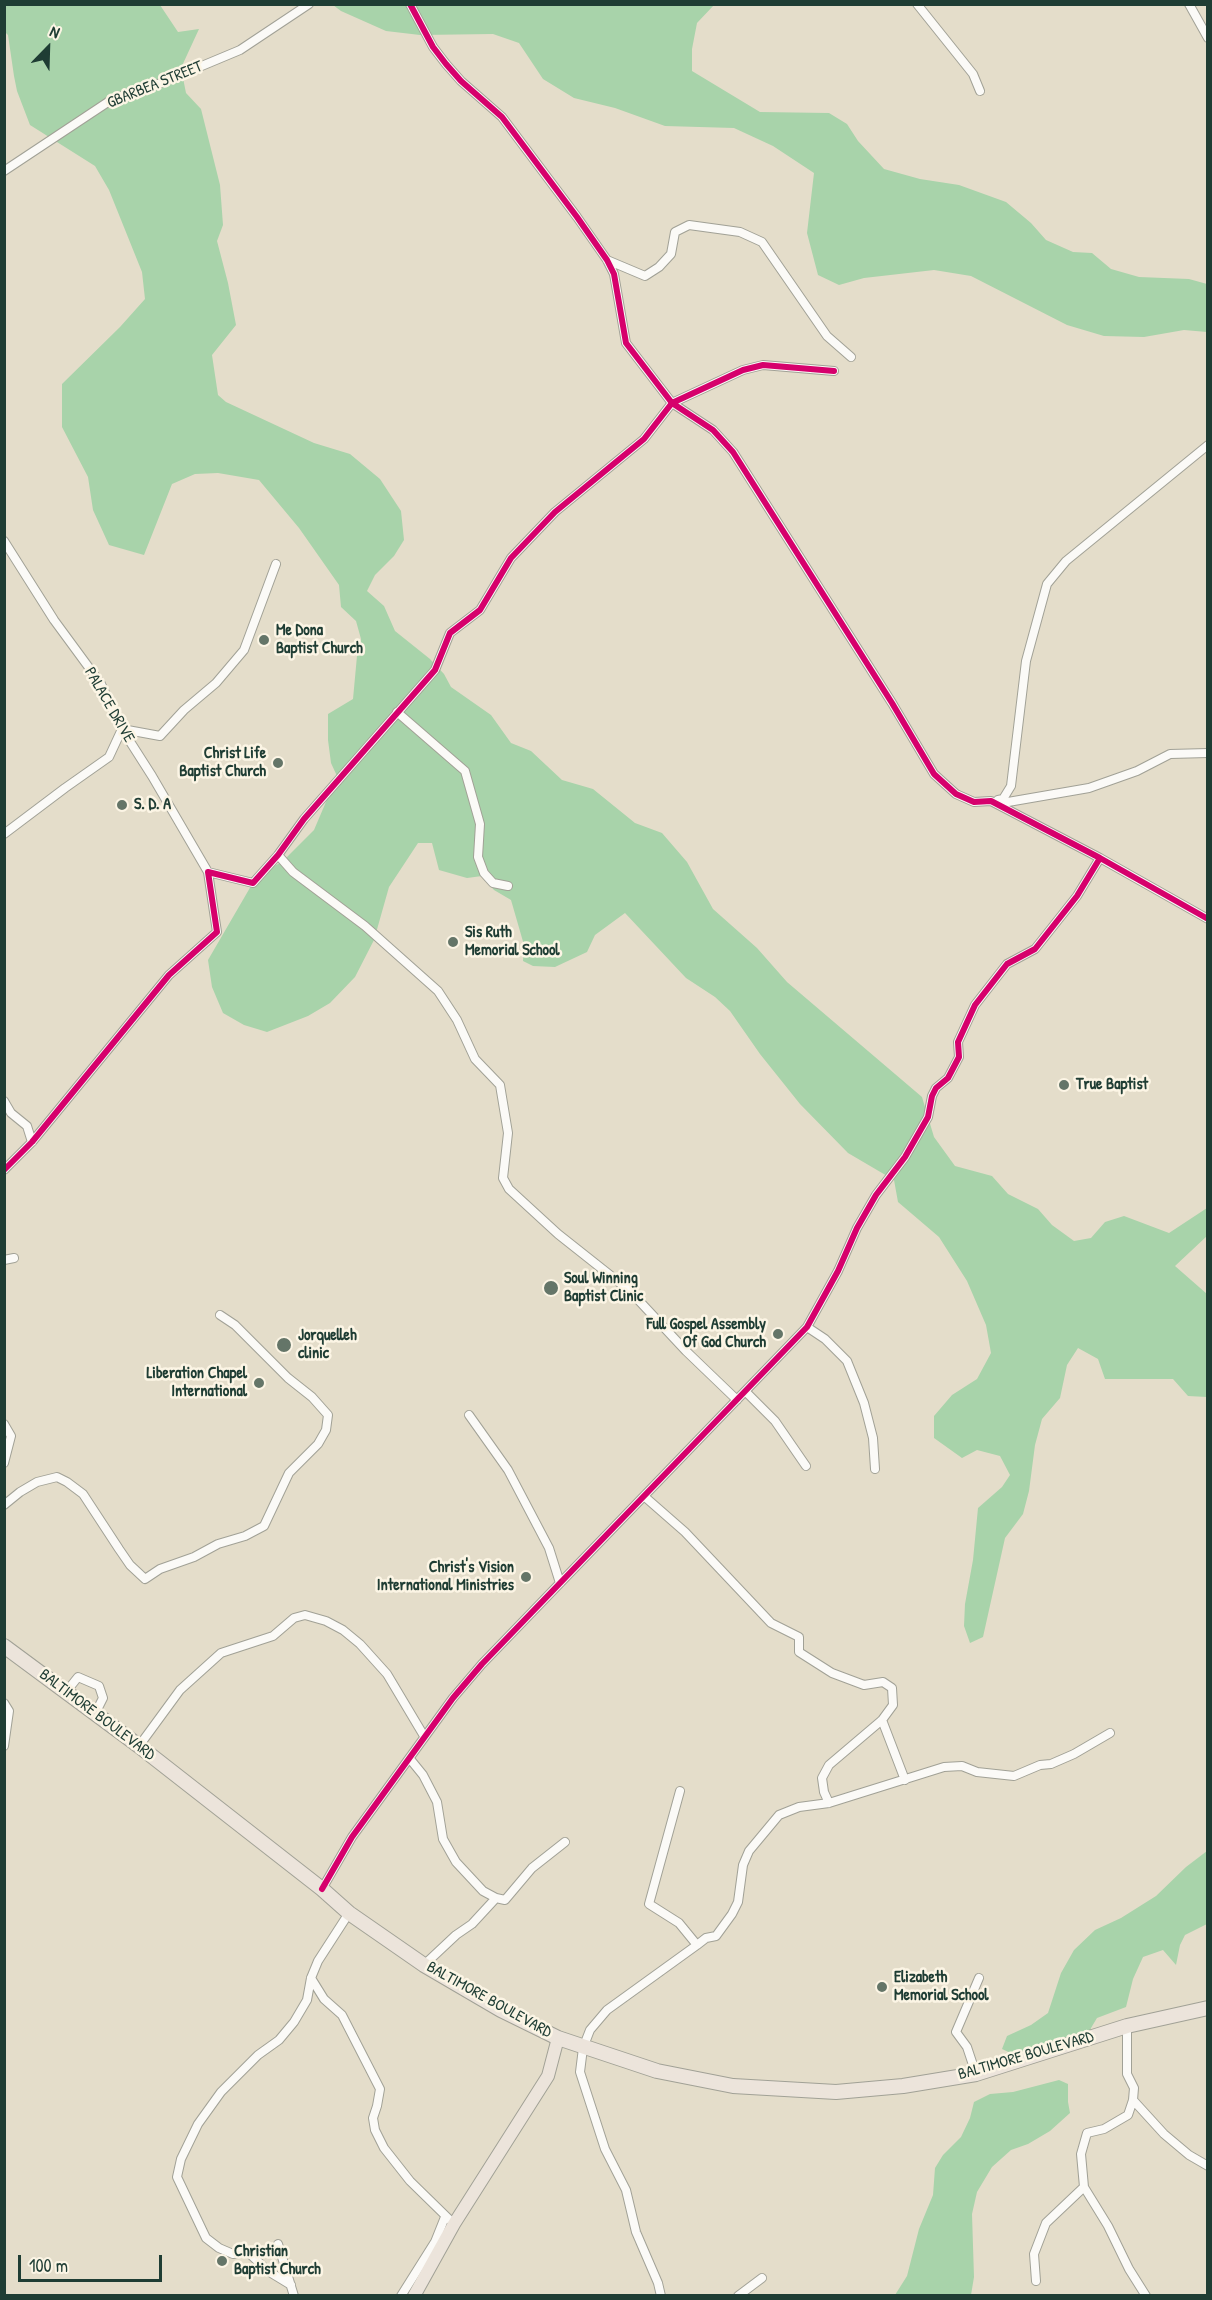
<!DOCTYPE html>
<style>
body{margin:0}
#map{position:relative;width:1212px;height:2300px;overflow:hidden;background:#e4ddca;font-family:"Patrick Hand",sans-serif}
canvas{display:block}
.frame{position:absolute;inset:0;border:6px solid #1f3d34;pointer-events:none}
.north{position:absolute;left:18px;top:18px;width:60px;height:60px;-webkit-text-stroke:4px #fcf5e5;paint-order:stroke;rotate:23deg;font-size:16px;font-weight:700;line-height:24px;text-align:center;color:#1f3d34}
.north::after{content:'';display:block;margin:auto;width:21px;height:27px;background:#1f3d34;clip-path:polygon(50% 0,100% 100%,50% 72%,0 100%)}
.scale{position:absolute;left:18px;top:2255px;width:144px;height:27px;box-sizing:border-box;border:3px solid #1f3d34;border-top:0;padding-left:8px;font-size:18px;line-height:21px;white-space:nowrap;color:#1f3d34;-webkit-text-stroke:4px #fcf5e5;paint-order:stroke}
</style>
<div id="map">
<canvas width="1212" height="2300"></canvas>
<div class="frame"></div>
<div class="north">N</div>
<div class="scale">100 m</div>
</div>
<script>
const ctx = document.querySelector('canvas').getContext('2d');
ctx.lineJoin = 'round';
function paint(path, color) { ctx.fillStyle = color; ctx.fill(path, 'evenodd'); }
const shape = rows => new Path2D(rows.map(r => 'M' + r).join(''));
function strokePath(path, color, width, dash) { ctx.strokeStyle = color; ctx.lineWidth = width; ctx.lineCap = dash ? 'butt' : 'round'; ctx.setLineDash(dash || []); ctx.stroke(path); }
function drawText(font, color, halo, rows, align = 'center') {
  ctx.font = font + ' "Patrick Hand",sans-serif'; ctx.lineWidth = 5; ctx.setLineDash([]); ctx.textBaseline = 'middle'; ctx.strokeStyle = halo; ctx.fillStyle = color; for (const [text, x, y, turn = 0] of rows) {
    ctx.save(); ctx.translate(x, y); ctx.rotate((+turn || 0) * Math.PI / 180); ctx.textAlign = isNaN(turn) ? turn : align; if (halo) ctx.strokeText(text, 0, 0); ctx.fillText(text, 0, 0); ctx.restore();
  }
}
paint(shape([
 [4,5,160,5,178,32,199,29,181,68,186,93,201,109,220,185,223,225,217,241,228,283,236,325,212,355,218,395,226,402,314,443,350,454,380,479,401,511,404,540,394,556,375,575,367,591,384,606,395,631,430,659,444,674,451,687,491,715,511,743,531,751,562,780,593,789,635,823,662,833,687,862,713,909,757,948,787,982,922,1097,934,1137,955,1166,992,1176,1008,1194,1038,1209,1052,1225,1074,1241,1091,1238,1105,1222,1124,1216,1169,1233,1207,1208,1207,1236,1175,1266,1207,1294,1207,1397,1188,1396,1173,1379,1105,1379,1098,1359,1078,1348,1067,1365,1060,1398,1042,1419,1035,1445,1029,1491,1023,1514,1005,1538,983,1637,970,1643,964,1626,965,1604,973,1560,978,1508,1002,1487,1010,1475,1000,1456,977,1450,962,1458,934,1438,934,1416,952,1395,977,1379,991,1353,986,1325,967,1281,939,1237,898,1202,894,1180,848,1153,800,1104,760,1054,730,1011,715,997,686,978,625,913,595,935,587,952,555,967,533,966,523,961,524,945,511,900,494,890,482,876,467,878,439,870,432,843,418,843,389,887,374,940,355,977,330,1003,308,1016,267,1032,244,1025,223,1013,212,987,208,960,251,886,266,870,282,862,314,830,337,776,331,763,328,740,328,714,353,699,357,656,361,639,356,621,341,607,339,585,299,528,259,480,218,473,195,474,172,484,144,555,109,545,93,510,88,477,62,427,62,384,120,327,145,299,142,272,109,190,95,166,30,125,17,91,14,76,8,35,5,32],
 [333,5,714,5,697,23,692,49,692,71,760,112,829,113,847,124,858,141,884,169,920,179,959,185,1006,202,1031,223,1046,240,1073,252,1092,253,1111,269,1139,277,1189,279,1207,284,1207,332,1184,330,1144,337,1104,336,1067,325,971,276,934,270,864,278,839,285,818,275,807,233,814,173,773,146,734,128,665,126,615,108,574,98,543,79,519,43,493,34,420,35,386,31,341,11],
 [1207,1851,1207,1924,1185,1935,1180,1945,1176,1965,1163,1950,1143,1957,1133,1979,1126,2007,1097,2018,1091,2028,1087,2043,1026,2060,1002,2049,1007,2036,1031,2025,1048,2013,1061,1973,1074,1950,1095,1930,1121,1918,1156,1896,1186,1867],
 [1059,2080,1068,2084,1068,2102,1070,2113,1050,2131,1028,2144,1011,2150,992,2167,977,2192,972,2214,974,2277,971,2295,895,2295,907,2276,919,2229,933,2195,935,2168,943,2155,961,2137,970,2118,974,2102,990,2094,1013,2092]
]), '#a8d3aa');
const street = shape([
 [410,4,433,47,446,64,461,81,502,117,577,217,607,260,614,274,626,343,672,403,713,430,733,452,892,703,934,774,956,794,974,802,991,801,1100,858,1208,919],
 [917,4,973,74,980,91],
 [1189,4,1208,38],
 [4,171,111,100,161,83,240,50,309,4],
 [607,260,645,276,659,267,671,254,675,232,689,225,740,232,762,242,827,336,851,357],
 [4,541,54,620,101,684,122,729,152,776,208,872],
 [397,712,465,771,480,824,478,857,484,873,493,883,508,886],
 [1003,799,1011,786,1026,661,1047,584,1066,561,1208,445],
 [998,800,1003,799,1008,802,1089,788,1137,771,1170,754,1208,753],
 [4,834,65,788,109,757,122,729,160,736,184,710,216,683,244,650,276,564],
 [278,855,293,872,365,926,438,991,457,1020,475,1059,500,1085,508,1133,503,1178,509,1189,558,1234,630,1291,686,1351,737,1400],
 [4,1101,11,1113,27,1126,32,1142],
 [4,1170,32,1142,169,975,217,932,208,872,253,883,278,855,304,819,435,670,450,633,480,610,511,558,555,512,644,439,672,403,743,370,763,365,834,371],
 [4,1260,14,1258],
 [807,1327,825,1339,847,1361,864,1403,873,1438,875,1469],
 [746,1392,775,1421,806,1466],
 [469,1415,508,1470,549,1548,560,1583],
 [4,1424,11,1436,4,1463],
 [645,1497,685,1532,771,1623,799,1637,799,1652,832,1673,864,1685,883,1682,892,1688,893,1705,882,1720,829,1765,822,1778,824,1792,829,1803],
 [4,1505,20,1492,37,1482,57,1477,67,1482,83,1494,119,1549,130,1565,145,1579,160,1569,194,1557,218,1544,245,1536,264,1526,289,1473,318,1444,326,1430,328,1415,312,1397,288,1378,235,1325,220,1315],
 [66,1692,78,1677,99,1686,103,1698,95,1714],
 [4,1703,9,1711,4,1746],
 [882,1720,905,1780],
 [139,1746,180,1690,221,1653,273,1636,294,1618,305,1615,326,1621,343,1630,360,1644,387,1674,424,1736],
 [410,1759,423,1775,437,1802,443,1839,456,1862,483,1891,496,1898,505,1900,532,1868,565,1842],
 [322,1889,352,1837,453,1698,482,1664,807,1327,838,1271,857,1228,876,1195,905,1157,928,1117,932,1096,936,1088,948,1078,959,1057,958,1042,975,1005,1007,964,1035,949,1077,896,1100,858],
 [697,1945,706,1938,716,1936,732,1914,738,1902,743,1865,749,1851,779,1815,799,1807,829,1803,944,1767,962,1766,977,1772,1014,1776,1040,1765,1051,1764,1074,1754,1110,1733],
 [424,1965,456,1935,472,1924,496,1898],
 [311,1978,324,1999,342,2015,380,2089,377,2106,373,2118,375,2130,384,2148,410,2181,454,2224],
 [1127,2026,1127,2074,1134,2088,1133,2100,1128,2115,1104,2129,1087,2133,1081,2154,1084,2187,1108,2226,1129,2269,1146,2296],
 [976,2074,967,2047,956,2032,979,1978],
 [1133,2100,1164,2134,1189,2155,1208,2166],
 [278,2244,294,2296],
 [1036,2281,1034,2254,1046,2223,1084,2187],
 [291,2285,268,2271,248,2252,233,2254,219,2248,206,2238,177,2177,181,2159,198,2124,221,2092,258,2055,279,2040,294,2022,307,2000,311,1978,318,1961,349,1913],
 [401,2296,435,2242,445,2217],
 [661,2296,658,2283,636,2232,626,2190,605,2149,580,2072,583,2048,590,2030,607,2010,697,1945,679,1923,649,1904,680,1791],
 [738,2296,762,2278]
]);
const primary = shape([
 [414,2296,454,2224,548,2076,558,2038]
]);
const highway = shape([
 [4,1646,139,1746,322,1889,349,1913,424,1965,501,2010,558,2038,657,2071,733,2086,836,2092,903,2086,976,2074,1127,2026,1208,2008]
]);
strokePath(street, '#a1a196', 10);
strokePath(primary, '#a1a196', 14);
strokePath(highway, '#a1a196', 16);
strokePath(street, '#fbfaf7', 8);
strokePath(primary, '#ece4db', 12);
strokePath(highway, '#ece4db', 14);
strokePath(shape([
 [410,4,433,47,446,64,461,81,502,117,577,217,607,260,614,274,626,343,672,403,713,430,733,452,892,703,934,774,956,794,974,802,991,801,1100,858,1208,919],
 [4,1170,32,1142,169,975,217,932,208,872,253,883,278,855,304,819,435,670,450,633,480,610,511,558,555,512,644,439,672,403,743,370,763,365,834,371],
 [322,1889,352,1837,453,1698,482,1664,807,1327,838,1271,857,1228,876,1195,905,1157,928,1117,932,1096,936,1088,948,1078,959,1057,958,1042,975,1005,1007,964,1035,949,1077,896,1100,858]
]), '#d6006c', 6);
for (const [x, y, r, color] of [
 [264,640,6,"#647568"],
 [278,763,6,"#647568"],
 [122,805,6,"#647568"],
 [453,942,6,"#647568"],
 [1064,1085,6,"#647568"],
 [551,1288,8,"#647568"],
 [778,1334,6,"#647568"],
 [284,1345,8,"#647568"],
 [259,1383,6,"#647568"],
 [526,1577,6,"#647568"],
 [882,1987,6,"#647568"],
 [222,2261,6,"#647568"]
]) { const dot = new Path2D(); dot.arc(x, y, r, 0, 2 * Math.PI); ctx.fillStyle = color; ctx.fill(dot); strokePath(dot, '#fcf5e5', 2); }
drawText('16px', '#1f3d34', '#fcf5e5', [
 ["GBARBEA STREET",155,85,-22],
 ["PALACE DRIVE",109,705,60],
 ["BALTIMORE BOULEVARD",97,1715,37],
 ["BALTIMORE BOULEVARD",489,2000,29],
 ["BALTIMORE BOULEVARD",1026,2056,-16]
]);
drawText('bold 16px', '#1f3d34', '#fcf5e5', [
 ["Me Dona",276,631],
 ["Baptist Church",276,649],
 ["Christ Life",266,754,"right"],
 ["Baptist Church",266,772,"right"],
 ["S. D. A",134,805],
 ["Sis Ruth",465,933],
 ["Memorial School",465,951],
 ["True Baptist",1076,1085],
 ["Soul Winning",564,1279],
 ["Baptist Clinic",564,1297],
 ["Full Gospel Assembly",766,1325,"right"],
 ["Of God Church",766,1343,"right"],
 ["Jorquelleh",298,1336],
 ["clinic",298,1354],
 ["Liberation Chapel",247,1374,"right"],
 ["International",247,1392,"right"],
 ["Christ's Vision",514,1568,"right"],
 ["International Ministries",514,1586,"right"],
 ["Elizabeth",894,1978],
 ["Memorial School",894,1996],
 ["Christian",234,2252],
 ["Baptist Church",234,2270]
], 'left');
</script>
